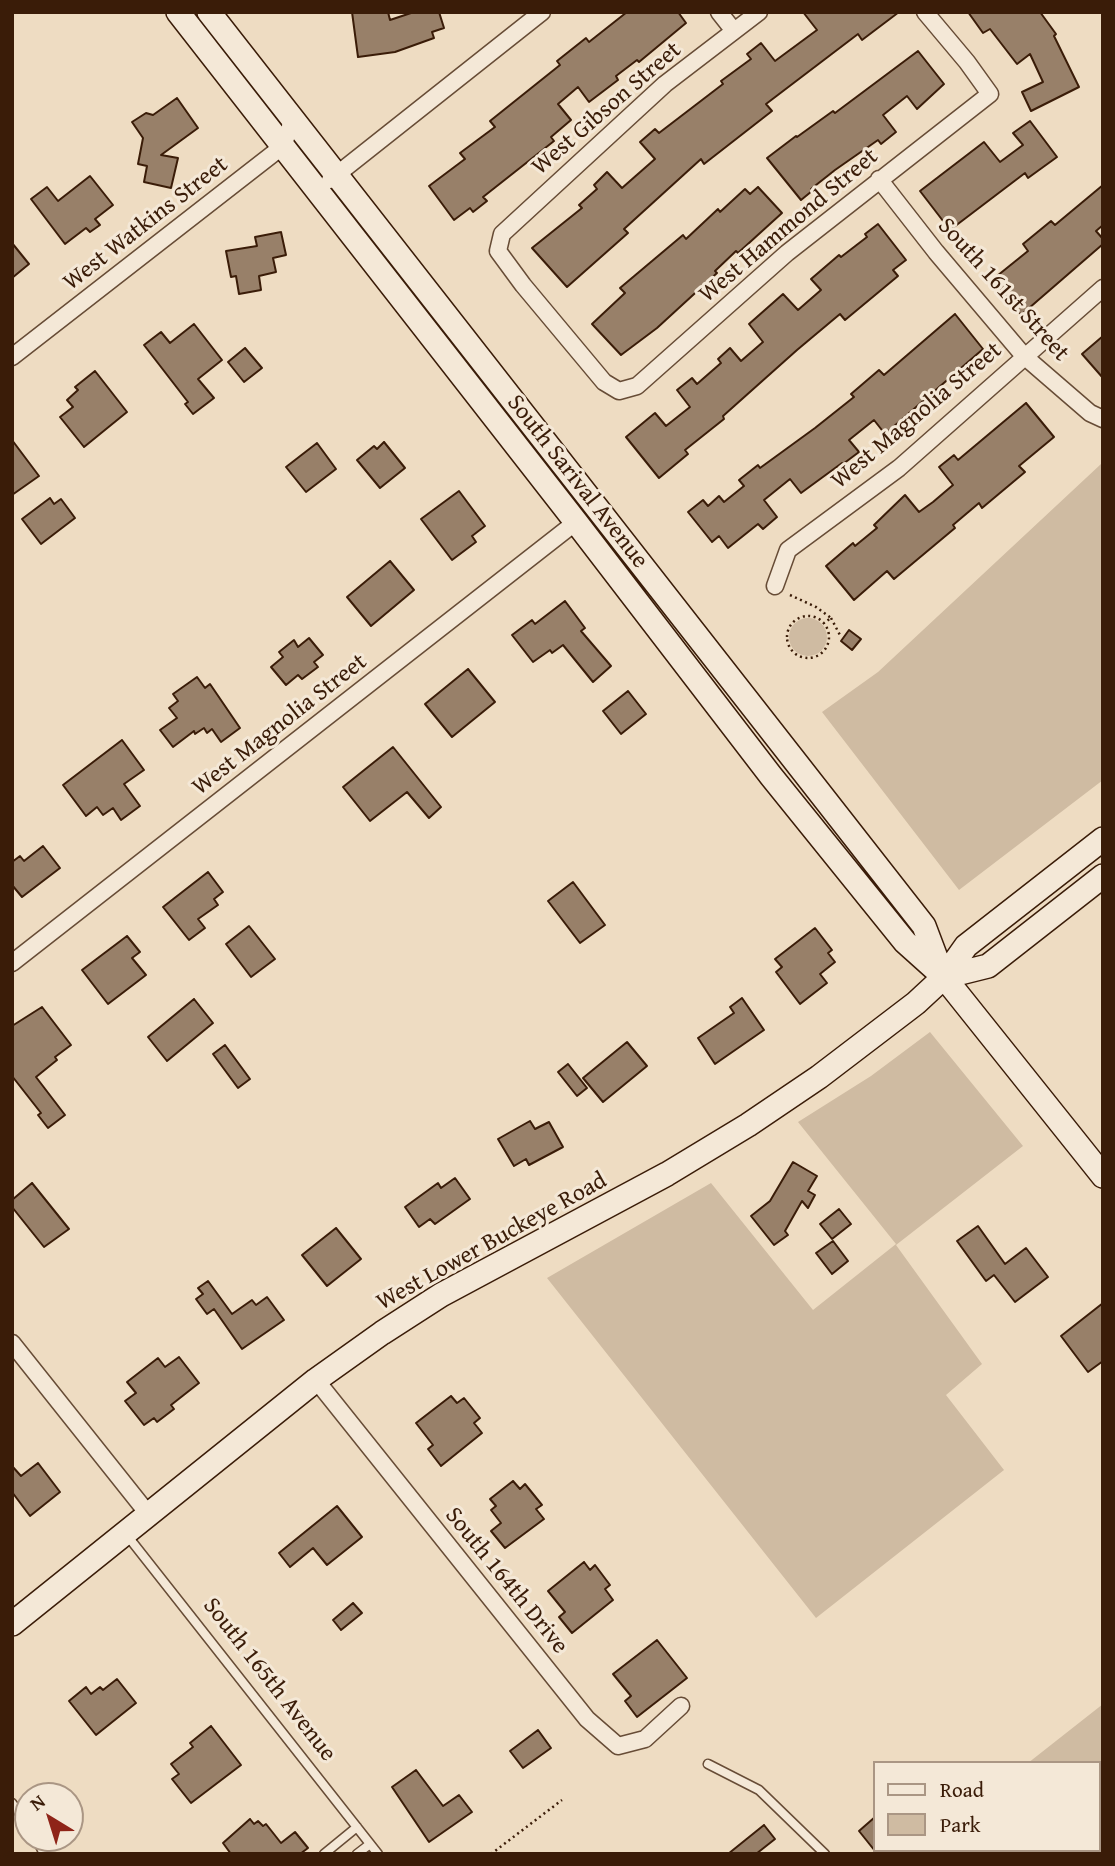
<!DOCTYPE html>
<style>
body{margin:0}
#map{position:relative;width:1115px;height:1866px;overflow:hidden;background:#eedcc2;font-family:"Gentium Book Plus",serif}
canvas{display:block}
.frame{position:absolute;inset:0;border:14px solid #3a1c08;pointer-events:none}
.legend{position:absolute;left:873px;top:1761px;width:228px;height:91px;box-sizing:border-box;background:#f4e8d7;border:2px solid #aa9684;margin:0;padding:9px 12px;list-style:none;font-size:21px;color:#3a1c08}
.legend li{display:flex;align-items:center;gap:14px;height:35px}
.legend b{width:35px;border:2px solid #aa9684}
.north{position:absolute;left:14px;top:1782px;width:70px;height:70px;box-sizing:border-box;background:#f4e8d7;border:2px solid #aa9684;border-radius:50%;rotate:322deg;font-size:19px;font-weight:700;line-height:28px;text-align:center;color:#3a1c08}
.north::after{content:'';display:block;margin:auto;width:24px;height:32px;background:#8f2418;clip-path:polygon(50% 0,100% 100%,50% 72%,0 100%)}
</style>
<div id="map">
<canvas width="1115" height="1866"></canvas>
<div class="frame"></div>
<ul class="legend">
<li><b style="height:9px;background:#f4e8d7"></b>Road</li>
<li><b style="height:19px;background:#cfbba2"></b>Park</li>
</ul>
<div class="north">N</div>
</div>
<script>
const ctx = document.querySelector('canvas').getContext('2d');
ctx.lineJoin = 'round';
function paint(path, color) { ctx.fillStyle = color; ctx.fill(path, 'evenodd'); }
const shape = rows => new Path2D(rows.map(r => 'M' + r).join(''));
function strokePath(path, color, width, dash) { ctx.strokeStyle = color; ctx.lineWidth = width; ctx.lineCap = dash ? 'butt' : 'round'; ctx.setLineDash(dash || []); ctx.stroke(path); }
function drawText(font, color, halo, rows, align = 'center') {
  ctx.font = font + ' "Gentium Book Plus",serif'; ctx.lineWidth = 6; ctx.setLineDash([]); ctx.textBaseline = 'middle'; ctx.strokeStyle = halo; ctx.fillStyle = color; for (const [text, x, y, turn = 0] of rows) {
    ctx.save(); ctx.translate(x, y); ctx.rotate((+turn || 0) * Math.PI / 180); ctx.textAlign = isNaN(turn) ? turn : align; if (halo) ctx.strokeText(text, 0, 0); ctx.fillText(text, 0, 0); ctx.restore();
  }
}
paint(shape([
 [1101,464,1103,465,1103,780,959,890,822,712,878,672],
 '789 637a19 19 0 1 1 38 0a19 19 0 1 1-38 0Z',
 [930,1032,1023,1146,896,1245,982,1364,946,1395,1004,1470,816,1618,547,1278,711,1183,813,1310,896,1244,798,1122,871,1076],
 [1103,1704,1103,1854,1002,1854,999,1850,1099,1850,1099,1763,1028,1763]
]), '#cfbba2');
const building = shape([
 [352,12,388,12,390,20,414,12,439,12,444,28,432,32,434,38,395,52,358,57,352,12],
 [627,12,678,12,686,23,639,62,637,60,616,76,618,80,589,102,578,87,558,104,571,120,551,137,554,141,483,197,487,201,473,212,470,208,454,220,429,186,465,159,460,153,495,127,490,121,560,65,557,61,586,38,589,42,627,12],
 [803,12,899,12,862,40,858,34,766,104,772,111,704,164,701,159,624,229,628,233,567,287,532,248,582,208,579,205,597,189,594,185,607,172,622,188,655,159,640,142,655,129,659,133,723,84,721,81,751,59,747,54,761,43,775,61,817,30,803,12],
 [968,12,1040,12,1056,34,1054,36,1079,87,1031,111,1022,92,1043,82,1030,54,1017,64,990,29,983,33,968,12],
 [918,51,944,84,917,109,907,96,883,115,896,132,881,144,878,140,835,170,811,189,812,191,801,200,767,158,796,136,797,137,833,111,835,113,918,51],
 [177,98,198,128,161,155,178,158,171,188,144,182,147,166,138,164,143,138,132,122,146,113,153,115,177,98],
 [1030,121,1057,157,1028,178,1025,173,950,230,920,191,984,142,1000,162,1023,145,1013,133,1030,121],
 [90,176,113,205,95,219,100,225,90,232,86,228,65,244,31,199,47,187,58,201,90,176],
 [1103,185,1103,225,1096,231,1103,239,1103,244,1021,315,992,280,1028,251,1023,244,1051,221,1055,225,1103,185],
 [758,187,782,213,738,253,736,251,715,271,717,273,657,328,621,355,592,324,625,293,620,288,683,235,686,239,718,209,720,212,745,189,750,194,758,187],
 [878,224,906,260,893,270,898,276,845,320,840,314,797,350,723,416,724,419,685,450,688,454,659,478,626,437,655,413,666,426,690,407,677,390,692,378,697,384,721,363,718,359,730,348,741,361,763,342,749,324,783,294,798,310,821,290,811,279,839,255,841,257,867,237,865,234,878,224],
 [281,232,286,255,273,258,276,272,259,276,261,290,239,294,236,276,231,277,226,251,257,246,255,237,281,232],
 [12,243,29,264,12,278,12,243],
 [955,314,983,349,885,434,874,420,849,440,859,452,843,464,842,463,801,493,790,479,764,500,777,517,763,529,758,524,728,548,719,536,712,542,688,512,703,500,708,506,719,496,724,502,744,486,739,480,758,465,760,468,815,428,854,397,851,394,879,370,884,375,955,314],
 [194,324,222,360,198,379,214,398,193,414,185,404,188,402,144,345,161,332,170,343,194,324],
 [1103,336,1103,378,1082,354,1103,336],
 [245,348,262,368,244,382,228,362,245,348],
 [95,371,127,412,84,447,60,417,73,407,67,400,78,390,75,387,95,371],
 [1026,403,1054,437,1019,466,1025,472,982,508,979,503,953,525,955,528,894,579,887,571,854,600,826,566,853,543,855,546,877,528,874,525,905,495,919,512,933,502,953,485,939,467,954,455,958,460,1026,403],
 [12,440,39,476,12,495,12,440],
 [384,442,405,468,380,488,357,460,374,446,377,449,384,442],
 [317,443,336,469,306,492,286,467,317,443],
 [459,491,485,526,472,536,476,542,452,560,421,519,459,491],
 [50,498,54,504,61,499,75,518,41,544,22,519,50,498],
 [390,561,414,590,371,626,347,597,390,561],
 [565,601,585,628,581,631,611,666,593,682,563,645,552,653,550,650,533,662,512,635,532,620,535,624,565,601],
 [849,630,861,639,852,650,841,641,849,630],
 [309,638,323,655,314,662,318,667,302,679,298,675,286,685,271,667,283,657,279,652,294,640,298,647,309,638],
 [468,669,495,702,452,737,425,704,468,669],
 [197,677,205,688,210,684,240,728,221,742,212,729,207,733,204,728,195,734,194,731,173,747,160,730,177,718,169,708,178,701,173,694,197,677],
 [628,691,646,714,621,734,603,711,628,691],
 [122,740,144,770,124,784,140,806,121,820,113,808,103,815,97,807,86,816,63,785,122,740],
 [393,747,441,807,429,818,407,792,370,821,343,787,393,747],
 [43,846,60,868,22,897,12,885,12,862,20,856,24,861,43,846],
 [208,872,223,892,214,899,218,905,198,919,205,928,189,940,163,907,208,872],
 [573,882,605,925,580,943,548,901,573,882],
 [249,926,275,959,251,977,226,944,249,926],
 [815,928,832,950,828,953,835,962,820,974,827,983,800,1004,776,972,782,967,775,959,815,928],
 [127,936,140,952,132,958,146,975,108,1004,82,970,127,936],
 [742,998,764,1030,715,1064,698,1038,734,1013,730,1007,742,998],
 [194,999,213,1023,167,1061,148,1037,194,999],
 [42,1007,71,1045,55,1057,57,1060,36,1077,65,1115,48,1128,38,1115,41,1113,12,1076,12,1026,42,1007],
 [627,1042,647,1066,603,1102,583,1078,627,1042],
 [225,1045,250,1079,238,1088,213,1054,225,1045],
 [568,1064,587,1088,577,1096,558,1072,568,1064],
 [530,1121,535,1129,549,1122,563,1147,529,1165,526,1159,514,1166,498,1139,530,1121],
 [793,1162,817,1176,808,1191,815,1195,808,1208,802,1201,785,1231,788,1235,774,1245,751,1216,770,1201,793,1162],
 [455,1178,470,1199,435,1224,430,1219,419,1227,405,1207,438,1183,441,1188,455,1178],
 [32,1183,69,1229,44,1247,12,1207,12,1200,32,1183],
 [839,1209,851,1224,832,1239,820,1224,839,1209],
 [978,1226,1005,1264,1026,1248,1048,1277,1015,1302,994,1275,986,1281,957,1241,978,1226],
 [336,1228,361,1259,327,1286,302,1255,336,1228],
 [833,1241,848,1261,832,1274,816,1253,833,1241],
 [208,1281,232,1314,252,1300,256,1305,267,1297,284,1320,242,1349,214,1309,207,1314,196,1299,203,1294,198,1288,208,1281],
 [1103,1303,1103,1361,1088,1372,1061,1336,1103,1303],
 [179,1357,199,1383,171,1405,174,1409,157,1422,154,1418,144,1425,125,1401,136,1393,127,1382,158,1358,165,1367,179,1357],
 [451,1396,457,1403,464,1398,480,1418,474,1423,482,1433,441,1466,428,1449,433,1445,416,1423,451,1396],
 [38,1463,60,1492,30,1516,12,1492,12,1466,21,1476,38,1463],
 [513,1481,520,1489,525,1484,542,1505,536,1509,544,1519,505,1548,491,1531,501,1523,491,1510,496,1506,490,1499,513,1481],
 [337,1506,362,1537,327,1565,313,1548,290,1567,279,1553,337,1506],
 [584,1562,590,1570,595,1565,610,1585,605,1589,613,1600,572,1633,559,1617,565,1612,548,1591,584,1562],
 [353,1603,362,1613,341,1630,333,1620,353,1603],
 [657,1640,687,1678,637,1717,625,1701,631,1696,613,1674,657,1640],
 [117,1679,136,1703,96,1735,69,1701,86,1687,91,1694,100,1687,103,1690,117,1679],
 [211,1726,241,1765,191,1803,172,1779,179,1774,171,1764,193,1747,190,1743,211,1726],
 [538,1730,551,1748,523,1768,510,1751,538,1730],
 [416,1770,443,1806,459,1795,472,1812,429,1842,392,1787,416,1770],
 [875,1817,875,1851,859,1831,875,1817],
 [250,1819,254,1824,258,1821,263,1826,266,1824,281,1843,295,1832,308,1848,300,1854,231,1854,223,1843,250,1819],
 [764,1825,775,1839,756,1854,728,1854,764,1825]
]);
paint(building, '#988069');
strokePath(building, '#3a1c08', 2);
const lane = shape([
 [126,1534,378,1854],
 [708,1764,759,1790,825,1854],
 [12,1803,28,1825],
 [36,1838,44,1854],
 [324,1854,357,1827],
 [357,1854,370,1844]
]);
const street = shape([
 [719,12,734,31],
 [759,12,665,84,502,234,498,251,523,285,604,382,619,391,637,386,787,253,990,94,967,62,925,12],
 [879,179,936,252,1024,356,1090,413,1103,419],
 [330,180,542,12],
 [12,357,283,146,290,127,291,116],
 [775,586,788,550,899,468,1103,288],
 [12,963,576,522],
 [12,1343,149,1515],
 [316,1380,587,1719,618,1746,645,1739,681,1706]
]);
const secondary = shape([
 [178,12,576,522,771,776,905,942,944,977,1103,1176],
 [209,12,924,926,941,971],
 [944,977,988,966,1103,876],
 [12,1624,316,1380,382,1333,441,1295,667,1174,748,1125,819,1077,916,1003,944,977,966,946,1103,839]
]);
strokePath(lane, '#674c36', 11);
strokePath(street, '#674c36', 19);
strokePath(secondary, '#3a1c08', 26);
strokePath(shape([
 [790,595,816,607,831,618,824,623],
 '787 637a21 21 0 1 1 42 0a21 21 0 1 1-42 0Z',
 [831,618,841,637],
 [491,1854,562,1800]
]), '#3a1c08', 2.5, [2, 3.5]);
strokePath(lane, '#f4e8d7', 8);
strokePath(street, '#f4e8d7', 16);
strokePath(secondary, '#f4e8d7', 23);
drawText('24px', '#3a1c08', '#f4e8d7', [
 ["West Gibson Street",607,109,-41],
 ["West Watkins Street",146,224,-38],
 ["West Hammond Street",789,226,-40],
 ["South 161st Street",1003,290,48],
 ["West Magnolia Street",917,416,-40],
 ["South Sarival Avenue",577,482,52],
 ["West Magnolia Street",280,725,-38],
 ["West Lower Buckeye Road",492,1242,-29],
 ["South 164th Drive",506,1581,51],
 ["South 165th Avenue",269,1680,52]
]);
</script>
